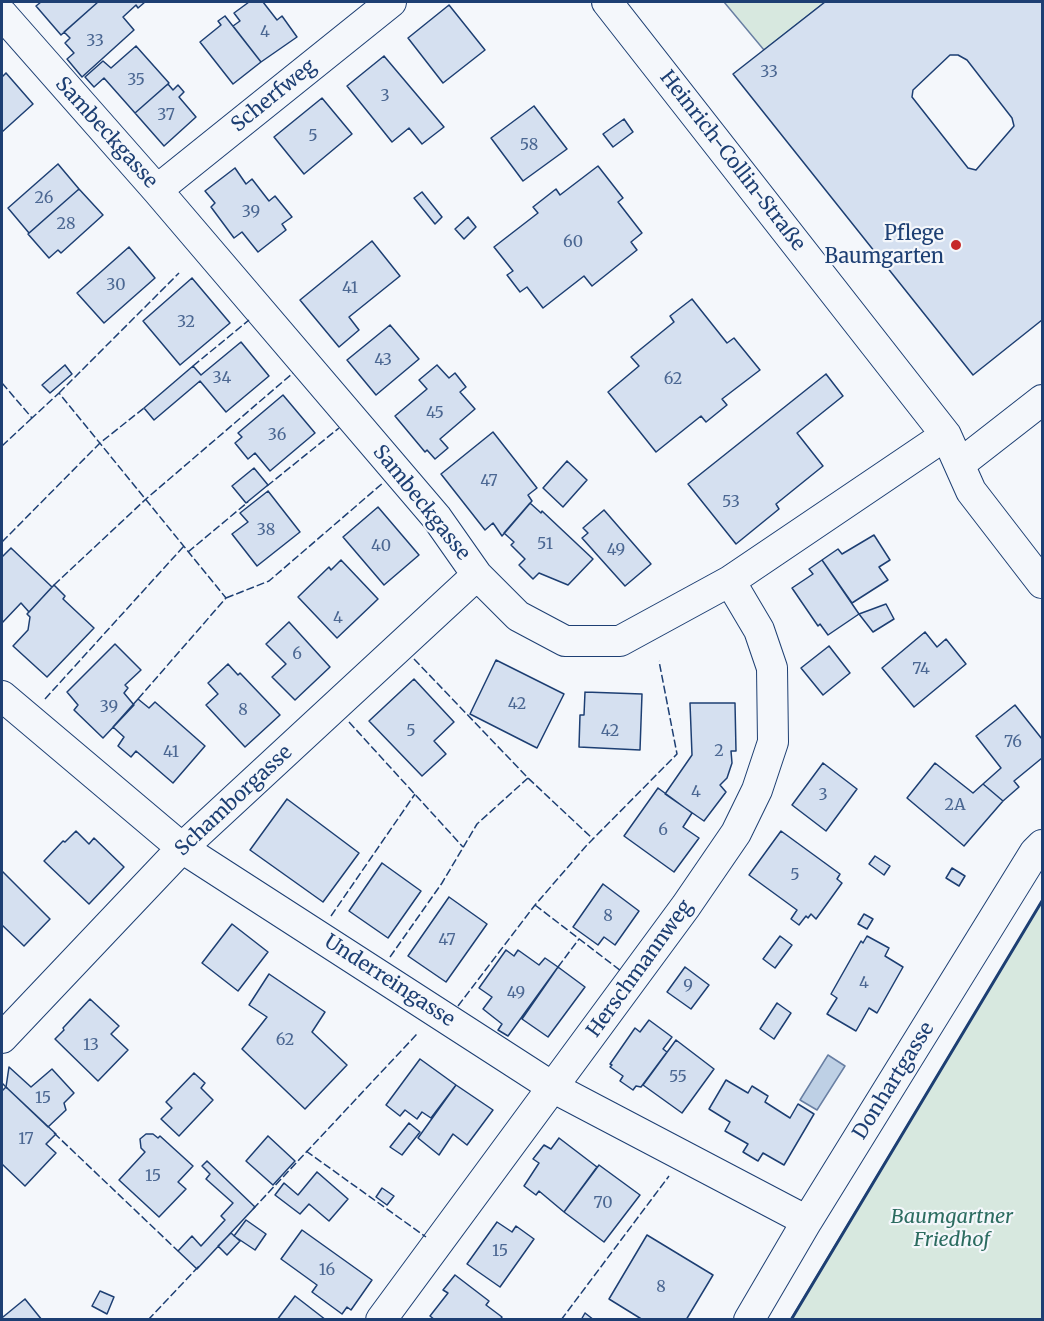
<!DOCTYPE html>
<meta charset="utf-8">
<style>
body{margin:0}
#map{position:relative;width:1044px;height:1321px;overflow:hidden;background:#f4f7fb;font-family:Merriweather,serif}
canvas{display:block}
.frame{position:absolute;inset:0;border:3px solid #1d3f73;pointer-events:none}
</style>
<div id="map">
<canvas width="1044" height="1321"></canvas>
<div class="frame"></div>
</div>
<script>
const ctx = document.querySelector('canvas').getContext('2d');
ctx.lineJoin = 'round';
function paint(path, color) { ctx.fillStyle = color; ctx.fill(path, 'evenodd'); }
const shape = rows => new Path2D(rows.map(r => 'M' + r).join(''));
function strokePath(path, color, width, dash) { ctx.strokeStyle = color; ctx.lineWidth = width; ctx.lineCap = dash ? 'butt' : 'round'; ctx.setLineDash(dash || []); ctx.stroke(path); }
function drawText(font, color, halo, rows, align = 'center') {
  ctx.font = font + ' Merriweather,serif'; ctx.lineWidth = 4.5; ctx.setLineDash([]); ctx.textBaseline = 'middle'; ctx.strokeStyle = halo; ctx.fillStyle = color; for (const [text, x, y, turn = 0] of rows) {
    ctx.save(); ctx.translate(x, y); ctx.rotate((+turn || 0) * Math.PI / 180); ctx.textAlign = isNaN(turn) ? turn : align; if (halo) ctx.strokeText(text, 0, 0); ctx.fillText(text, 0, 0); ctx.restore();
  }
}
const green = shape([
 [724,2,825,2,764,50,724,2],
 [1042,901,1042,1319,791,1319,1042,901]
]);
paint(green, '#d7e8df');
strokePath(green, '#687fa3', 1.5);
const water = shape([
 [828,1055,845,1066,817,1110,800,1100,828,1055]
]);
paint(water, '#bed0e5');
strokePath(water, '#687fa3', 1.5);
const building = shape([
 [41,2,98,2,61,35,36,6,41,2],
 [98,2,145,2,138,8,136,5,123,17,134,30,82,77,67,59,74,53,65,43,70,38,64,32,98,2],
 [249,2,263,2,277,20,282,16,297,37,261,62,233,26,240,21,234,13,249,2],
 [825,2,1042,2,1042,320,973,375,733,74,825,2],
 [950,55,958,55,967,60,1012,118,1014,126,976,170,968,168,912,97,913,90,950,55],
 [449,5,485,50,443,83,408,38,449,5],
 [225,16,261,62,233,84,200,42,221,25,218,21,225,16],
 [136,46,169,83,135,113,104,78,94,87,85,77,103,61,111,68,136,46],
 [384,56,444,127,422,144,409,128,392,142,347,86,384,56],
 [6,73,33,104,2,132,2,77,6,73],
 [168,84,173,90,178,85,184,92,179,97,196,117,164,146,135,113,168,84],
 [322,98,352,134,304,174,274,137,322,98],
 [534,106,567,149,523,181,491,138,534,106],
 [624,119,633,132,613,147,603,134,624,119],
 [58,164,79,189,29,233,8,208,58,164],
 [598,166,623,198,618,202,642,233,631,242,637,250,592,286,584,276,543,308,527,287,520,292,507,275,513,271,494,247,538,213,533,207,556,189,560,195,598,166],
 [235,168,246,184,252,179,269,201,275,196,292,217,282,224,286,230,258,252,242,232,234,238,211,207,215,203,205,191,235,168],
 [79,189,103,215,61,253,58,250,49,258,28,234,79,189],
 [422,192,442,217,435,224,414,198,422,192],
 [468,217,476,227,464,239,455,229,468,217],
 [372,241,400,276,349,317,359,330,339,347,300,300,372,241],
 [129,247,155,278,104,323,77,293,129,247],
 [192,278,230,323,180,365,143,321,192,278],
 [692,299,727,343,734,338,760,370,722,399,727,405,706,422,701,416,656,452,608,392,639,366,631,357,674,322,670,316,692,299],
 [390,325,419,359,376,395,347,360,390,325],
 [241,342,269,376,226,412,200,381,154,420,144,408,193,366,201,375,241,342],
 [65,365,72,374,50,393,42,385,65,365],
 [437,365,449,378,455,373,466,387,460,392,475,409,440,439,448,448,435,459,427,450,425,452,395,416,427,389,419,380,437,365],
 [826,374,843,396,797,433,823,466,776,504,779,509,736,544,688,484,826,374],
 [283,395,315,433,270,471,255,453,248,459,235,443,242,437,238,433,283,395],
 [493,432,537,488,528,495,532,501,502,536,493,523,485,530,441,474,493,432],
 [567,461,587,480,563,507,543,488,567,461],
 [254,468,268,485,246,503,232,486,254,468],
 [268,491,300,532,257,566,232,534,248,522,240,513,268,491],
 [530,503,541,513,542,511,593,559,568,585,539,573,533,579,519,565,525,559,511,545,514,542,504,533,530,503],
 [378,507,419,555,384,585,343,537,378,507],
 [604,510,651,564,625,586,582,538,588,533,583,528,604,510],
 [874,535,890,560,879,567,888,580,852,603,822,560,838,549,842,554,874,535],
 [11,548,52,587,29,612,21,603,2,623,2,557,11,548],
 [341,560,378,599,337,638,298,597,329,567,331,570,341,560],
 [822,560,859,614,828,635,820,624,818,626,792,588,813,574,809,569,822,560],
 [54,585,65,596,63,599,94,628,47,677,13,646,28,630,30,617,27,614,54,585],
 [886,604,894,619,873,632,859,614,886,604],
 [289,622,330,667,295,700,272,677,286,664,266,644,289,622],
 [925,632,937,647,946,639,966,664,914,707,882,668,925,632],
 [115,644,141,670,125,685,128,688,124,693,134,705,103,738,74,710,78,705,67,692,115,644],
 [829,646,850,673,823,695,801,668,829,646],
 [496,660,564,694,537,748,470,714,496,660],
 [228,664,238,675,240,673,280,715,245,747,206,705,218,694,208,683,228,664],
 [414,679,454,722,434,741,446,754,422,776,369,721,414,679],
 [585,692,642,694,640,750,579,747,580,715,584,715,585,692],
 [138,699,149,708,155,702,205,746,173,783,136,751,131,757,118,746,124,737,113,727,138,699],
 [690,703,735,703,736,751,731,751,732,763,727,778,720,785,726,792,704,821,665,794,692,755,690,703],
 [1015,705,1042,739,1042,758,1014,781,1019,787,1003,801,983,784,1001,768,976,736,1015,705],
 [823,763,857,789,826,831,792,805,823,763],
 [935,763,973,793,983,784,1003,801,964,846,907,798,935,763],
 [658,788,692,813,683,827,699,838,674,872,624,836,658,788],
 [287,799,359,853,323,902,250,850,287,799],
 [76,831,89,844,94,838,124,867,89,904,44,861,63,841,65,842,76,831],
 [781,831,840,874,837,879,842,883,816,919,811,914,808,918,806,916,799,925,791,919,797,910,749,875,781,831],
 [875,856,890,866,884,875,869,864,875,856],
 [382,863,421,891,388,938,349,911,382,863],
 [952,868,965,876,959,886,946,878,952,868],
 [2,871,50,919,24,946,2,925,2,871],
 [603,884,639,911,615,945,604,937,598,945,573,927,603,884],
 [449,897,487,924,446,982,408,956,449,897],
 [864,914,873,919,867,929,858,924,864,914],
 [232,924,268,952,238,991,202,963,232,924],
 [780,936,792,945,775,968,763,959,780,936],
 [867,936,889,948,885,956,903,967,877,1013,869,1008,856,1031,827,1014,837,998,831,994,861,941,863,943,867,936],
 [506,950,514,956,518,950,539,965,545,958,558,967,508,1036,498,1030,502,1024,483,1009,492,997,479,988,506,950],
 [558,967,585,987,548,1037,522,1019,558,967],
 [685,967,709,985,691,1009,667,992,685,967],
 [269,974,325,1012,312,1032,347,1065,305,1109,242,1049,267,1017,249,1005,269,974],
 [90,999,119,1026,111,1034,128,1050,98,1081,55,1039,64,1030,63,1028,90,999],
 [777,1003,791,1013,774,1039,760,1029,777,1003],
 [649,1020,672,1037,663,1049,667,1052,641,1087,636,1086,633,1090,620,1081,623,1076,610,1067,612,1065,610,1064,635,1028,640,1032,649,1020],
 [676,1040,714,1069,682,1113,643,1085,676,1040],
 [420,1059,456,1085,431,1118,422,1112,417,1119,405,1110,400,1116,386,1105,420,1059],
 [9,1067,31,1087,52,1069,74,1093,64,1103,66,1110,48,1127,6,1087,9,1067],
 [194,1073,205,1083,201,1088,213,1100,179,1136,161,1119,172,1108,166,1102,194,1073],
 [726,1080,748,1093,752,1086,768,1096,765,1102,790,1118,798,1104,814,1114,784,1165,763,1153,758,1161,743,1152,748,1144,725,1131,730,1122,709,1109,726,1080],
 [456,1085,493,1110,467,1145,453,1134,439,1155,418,1138,456,1085],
 [6,1087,56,1134,46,1144,56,1153,25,1186,2,1164,2,1091,6,1087],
 [409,1123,420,1132,402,1155,390,1147,409,1123],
 [146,1134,153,1134,158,1138,160,1136,193,1166,178,1182,186,1189,159,1217,119,1180,145,1152,141,1148,140,1139,146,1134],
 [268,1136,295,1161,273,1185,246,1161,268,1136],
 [559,1138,597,1167,564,1212,539,1191,536,1195,524,1186,539,1163,533,1159,544,1145,551,1149,559,1138],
 [207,1161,255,1207,197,1269,178,1251,192,1236,201,1246,225,1220,221,1216,233,1203,206,1179,210,1174,202,1166,207,1161],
 [599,1165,640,1195,604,1242,564,1212,599,1165],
 [317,1172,348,1199,329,1221,309,1204,300,1214,275,1195,284,1183,298,1195,317,1172],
 [382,1188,394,1196,387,1205,376,1197,382,1188],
 [246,1220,266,1234,255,1250,234,1236,246,1220],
 [497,1222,512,1232,516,1226,534,1239,500,1287,467,1264,497,1222],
 [302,1230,372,1280,351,1310,347,1307,342,1314,312,1292,317,1285,281,1259,302,1230],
 [231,1233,240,1241,227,1255,218,1246,231,1233],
 [647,1235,713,1275,686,1320,643,1320,609,1299,647,1235],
 [455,1275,489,1301,486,1305,502,1317,500,1320,435,1320,430,1316,448,1293,443,1290,455,1275],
 [100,1291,114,1297,107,1314,92,1306,100,1291],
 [295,1296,326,1320,277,1320,295,1296],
 [25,1299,42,1320,2,1320,2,1315,3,1317,25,1299],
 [585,1313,594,1320,581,1320,585,1313]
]);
paint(building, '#d5e0f0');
strokePath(building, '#1d3f73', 1.5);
const minor = shape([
 [607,2,946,435,971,491,1042,583],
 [2,14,157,190,437,518,477,575,518,616,565,641,620,641,730,581,946,435],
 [157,190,391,2],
 [960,464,1042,400],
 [2,696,182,848,554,1088,807,1221],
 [2,1038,182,848,477,575],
 [381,1320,686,906,736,833,757,790,773,742,772,668,759,630,730,581],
 [749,1320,807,1221,1035,852,1042,845]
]);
strokePath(minor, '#1d3f73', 32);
strokePath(minor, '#f4f7fb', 30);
strokePath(shape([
 [193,366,249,320],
 [2,383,32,418,59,393,226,598,138,699],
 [59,393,179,273],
 [2,446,32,418],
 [267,486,339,428],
 [2,542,100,443,144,408],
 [188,552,248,502],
 [54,585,146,499,293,373],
 [226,598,269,581,384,482],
 [414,659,528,778,593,839],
 [45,699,184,546],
 [349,722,463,847],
 [535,905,621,971],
 [331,916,415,794],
 [390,957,442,883,477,824,528,778],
 [558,967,579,939],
 [458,1006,535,905,587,845,677,754,659,661],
 [2,1083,8,1089],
 [54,1133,178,1251],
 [306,1151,426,1237],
 [253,1209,417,1034],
 [148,1320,199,1266],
 [561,1320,669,1176]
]), '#1d3f73', 1.5, [8, 3]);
strokePath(shape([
 [791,1320,1042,901]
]), '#1d3f73', 3);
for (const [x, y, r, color] of [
 [956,245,6,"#c62828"]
]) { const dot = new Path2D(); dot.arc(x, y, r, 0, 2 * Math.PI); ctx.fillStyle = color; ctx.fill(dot); strokePath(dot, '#f4f7fb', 2); }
drawText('16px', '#4b6792', null, [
 ["4",265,32],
 ["33",95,41],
 ["33",769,72],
 ["35",136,80],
 ["3",385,96],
 ["37",166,115],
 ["5",313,136],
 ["58",529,145],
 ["26",44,198],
 ["39",251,212],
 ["28",66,224],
 ["60",573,242],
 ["30",116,285],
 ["41",350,288],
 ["32",186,322],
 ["43",383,360],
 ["34",222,378],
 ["62",673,379],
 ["45",435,413],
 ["36",277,435],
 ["47",489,481],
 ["53",731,502],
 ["38",266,530],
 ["51",545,544],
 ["40",381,546],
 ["49",616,550],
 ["4",338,618],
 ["6",297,654],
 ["74",921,669],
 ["42",517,704],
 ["39",109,707],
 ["8",243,710],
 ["5",411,731],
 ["42",610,731],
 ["76",1013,742],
 ["2",719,751],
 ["41",171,752],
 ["4",696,792],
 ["3",823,795],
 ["2A",955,805],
 ["6",663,830],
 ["5",795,875],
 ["8",608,916],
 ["47",447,940],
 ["4",864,983],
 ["9",688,986],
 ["49",516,993],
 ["62",285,1040],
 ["13",91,1045],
 ["55",678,1077],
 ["15",43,1098],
 ["17",26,1139],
 ["15",153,1176],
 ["70",603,1203],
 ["15",500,1251],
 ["16",327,1270],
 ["8",661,1287]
]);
drawText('20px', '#1d3f73', '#f4f7fb', [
 ["Scherfweg",274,96,-39],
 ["Sambeckgasse",106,133,48],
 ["Heinrich-Collin-Straße",732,161,52],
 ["Sambeckgasse",421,503,51],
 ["Schamborgasse",234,801,-43],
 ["Herschmannweg",640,969,-54],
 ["Underreingasse",389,981,33],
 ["Donhartgasse",894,1081,-58]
]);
drawText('20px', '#1d3f73', '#f4f7fb', [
 ["Pflege",944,234],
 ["Baumgarten",944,257]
], 'right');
drawText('italic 20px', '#2c6c60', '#f4f7fb', [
 ["Baumgartner",952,1217],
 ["Friedhof",952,1240]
]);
</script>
